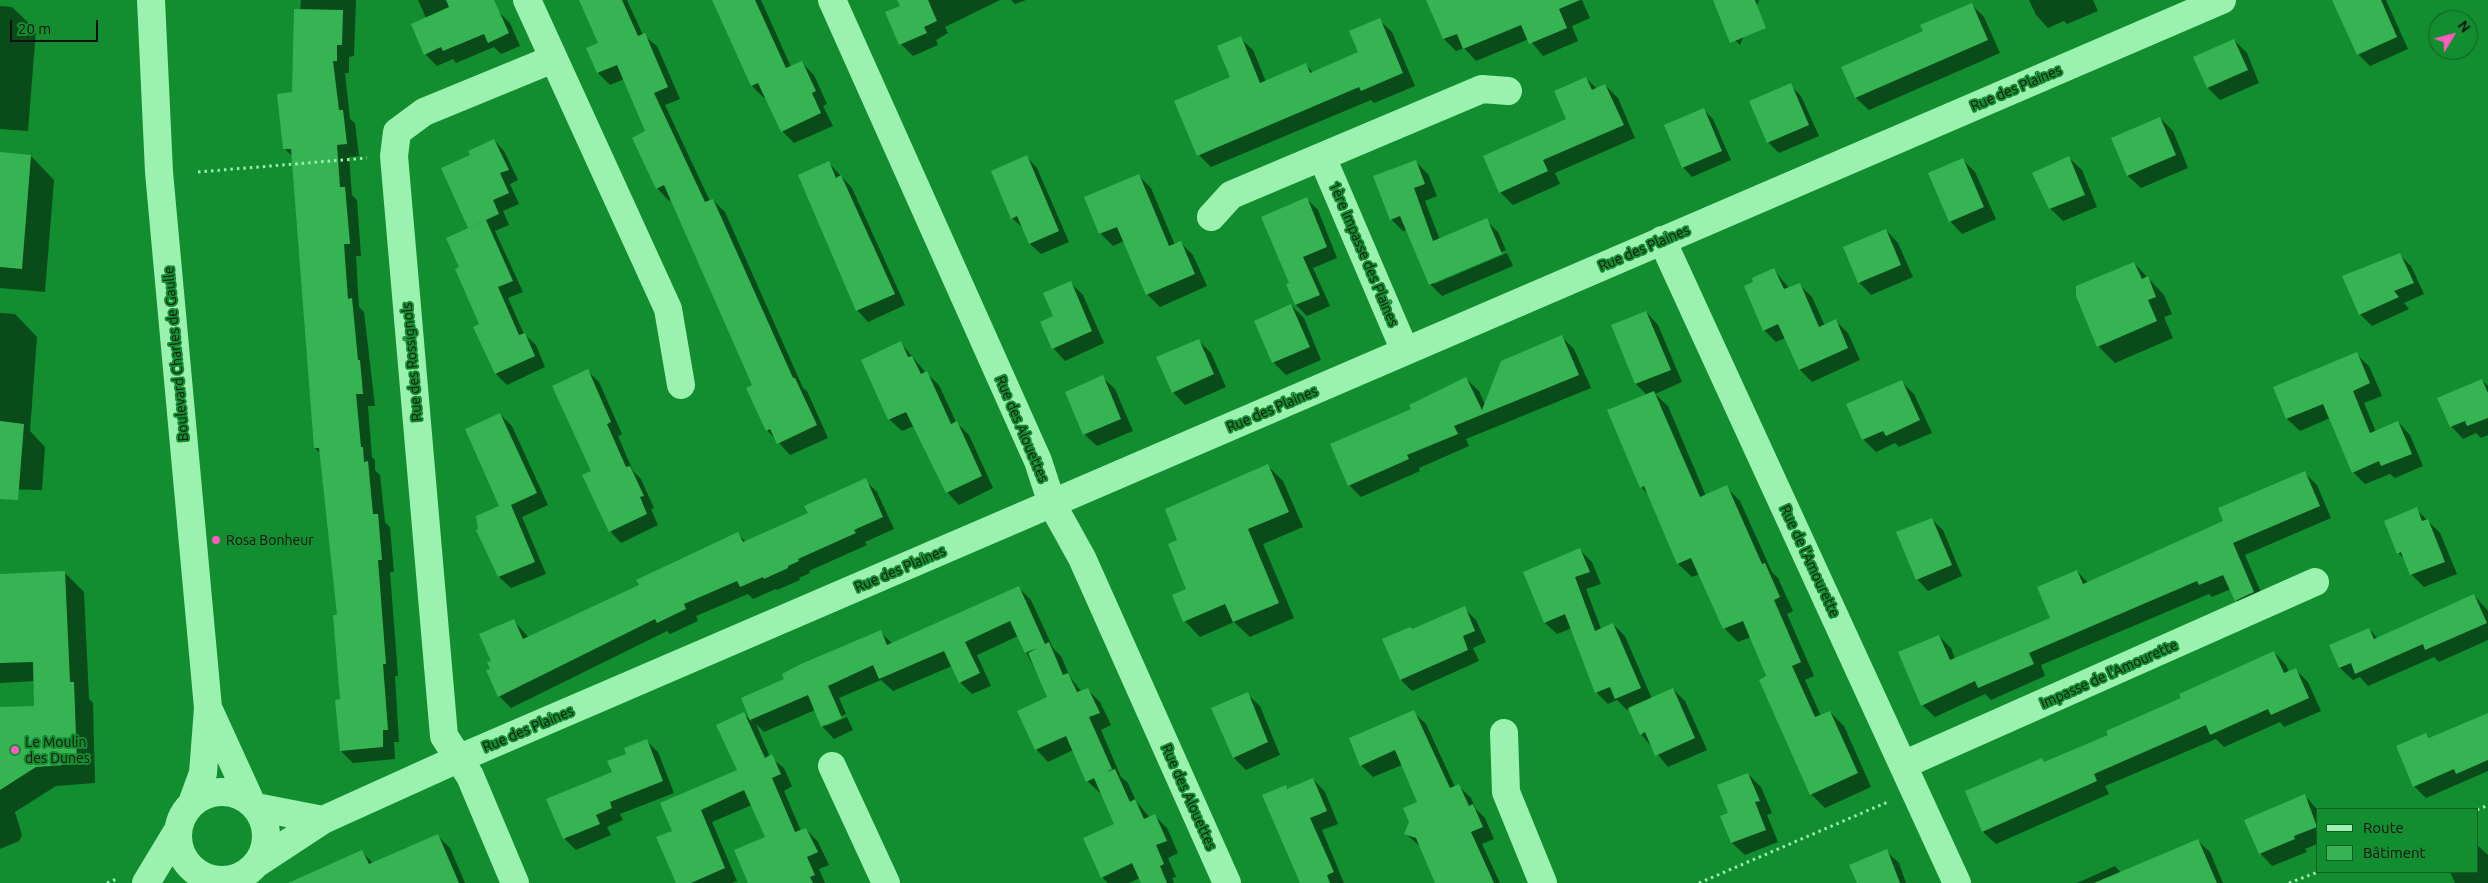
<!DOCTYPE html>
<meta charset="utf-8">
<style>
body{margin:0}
#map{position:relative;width:2488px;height:883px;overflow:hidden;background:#128d2f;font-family:Ubuntu,sans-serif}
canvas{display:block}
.legend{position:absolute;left:2316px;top:808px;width:162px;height:65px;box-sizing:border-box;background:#128d2f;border:1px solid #125b23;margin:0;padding:6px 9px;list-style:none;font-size:15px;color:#111}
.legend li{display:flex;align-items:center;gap:10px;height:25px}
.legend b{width:25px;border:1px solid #125b23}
.north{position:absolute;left:2428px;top:10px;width:50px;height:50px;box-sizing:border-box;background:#128d2f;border:1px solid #125b23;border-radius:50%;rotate:53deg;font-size:14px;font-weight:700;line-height:20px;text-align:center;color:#111}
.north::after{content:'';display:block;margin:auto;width:18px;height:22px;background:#ff5bc0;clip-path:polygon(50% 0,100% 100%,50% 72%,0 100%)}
.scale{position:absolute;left:10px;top:20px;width:88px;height:22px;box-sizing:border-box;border:2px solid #111;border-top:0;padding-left:6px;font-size:15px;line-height:18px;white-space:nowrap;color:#111;-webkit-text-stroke:4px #128d2f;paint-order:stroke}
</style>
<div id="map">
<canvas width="2488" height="883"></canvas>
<ul class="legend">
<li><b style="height:6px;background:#9bf1ae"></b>Route</li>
<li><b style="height:14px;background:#36b453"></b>Bâtiment</li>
</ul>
<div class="north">N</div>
<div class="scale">20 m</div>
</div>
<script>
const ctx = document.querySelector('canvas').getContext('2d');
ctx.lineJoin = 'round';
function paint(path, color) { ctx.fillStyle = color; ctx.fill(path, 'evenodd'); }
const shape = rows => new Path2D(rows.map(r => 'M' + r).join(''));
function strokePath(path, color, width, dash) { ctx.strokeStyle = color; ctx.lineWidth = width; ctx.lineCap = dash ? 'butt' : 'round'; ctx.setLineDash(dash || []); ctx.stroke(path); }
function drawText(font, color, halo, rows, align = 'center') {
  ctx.font = font + ' Ubuntu,sans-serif'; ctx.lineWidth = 4; ctx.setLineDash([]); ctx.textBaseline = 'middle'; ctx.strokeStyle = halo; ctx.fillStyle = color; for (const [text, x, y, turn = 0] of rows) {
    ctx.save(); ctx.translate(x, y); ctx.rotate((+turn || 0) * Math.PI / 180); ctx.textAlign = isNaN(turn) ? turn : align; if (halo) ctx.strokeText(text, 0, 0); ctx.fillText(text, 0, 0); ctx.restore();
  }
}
paint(shape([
 [301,0,356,0,354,56,349,57,349,73,345,73,350,119,355,123,359,156,349,157,352,195,357,200,361,256,356,256,359,307,364,312,375,406,368,406,372,457,375,460,375,470,380,475,385,522,390,527,394,572,390,572,398,676,395,676,399,742,394,742,395,759,353,763,341,751,338,616,320,453,315,448,293,157,285,149,293,93],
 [418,0,475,0,498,11,510,23,520,46,501,54,494,47,456,63,453,59,437,66,425,54,426,18],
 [581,0,627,0,643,35,657,46,680,99,665,105,710,201,713,200,725,212,803,388,807,391,828,438,790,455,767,430,754,386,672,199,669,201,657,188,647,132,624,79,610,85,598,73,600,43],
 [713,0,761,0,791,67,802,63,814,75,827,104,823,106,833,126,794,143,782,131,766,97,764,98,752,86],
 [903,0,1000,0,945,27,948,33,936,40,938,45,913,56,901,44],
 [1011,0,1026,0,1015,4],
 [1435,0,1582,0,1590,18,1572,26,1578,41,1543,56,1529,39,1476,61,1464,48,1456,51,1444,39],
 [1714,0,1759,0,1740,45,1728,33],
 [2029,0,2093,0,2098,11,2067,24,2064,21,2048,28,2036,15],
 [2348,0,2386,0,2408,49,2370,66,2358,54],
 [1971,4,1984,17,2000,53,1869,110,1856,98,1842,68,1924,31],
 [0,6,12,7,36,30,28,131,0,129],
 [1379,20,1392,32,1415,86,1374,103,1371,100,1211,167,1199,155,1231,78,1240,38,1253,50,1266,82,1306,65,1313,73,1360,52],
 [2234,40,2247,53,2259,83,2220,100,2208,88,2194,58],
 [1586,78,1597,89,1605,85,1618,98,1635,138,1555,173,1560,184,1513,205,1500,192,1567,119],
 [1790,85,1801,96,1819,136,1779,153,1768,142],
 [1704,110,1713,119,1731,160,1692,177,1683,167],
 [2160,118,2173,131,2188,168,2141,188,2128,176,2112,139],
 [494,140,504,151,518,180,510,184,519,204,503,211,509,225,495,231,523,292,508,298,524,334,536,345,545,367,507,385,496,374,460,268,471,228,471,156],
 [0,154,31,156,54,180,45,292,0,288],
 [1027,157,1037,168,1069,242,1041,254,1030,244,1024,229,1012,218],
 [2069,158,2082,170,2097,207,2063,221,2050,208],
 [1962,159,1975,172,1996,219,1962,234,1950,221],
 [1416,162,1428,174,1437,196,1425,201,1440,240,1486,220,1498,232,1506,250,1434,281,1434,284,1507,253,1513,266,1442,296,1430,284,1407,230,1403,231,1391,219],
 [829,163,852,188,905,305,868,322,857,310],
 [1139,176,1151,188,1175,245,1181,243,1193,255,1207,286,1160,307,1147,294,1124,241,1113,246,1100,233],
 [1307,199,1318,210,1337,258,1313,268,1330,306,1307,316,1296,305,1288,285,1290,283],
 [1886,230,1898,243,1913,277,1871,295,1859,282],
 [2399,254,2411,266,2424,294,2404,303,2409,309,2372,326,2360,314],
 [2134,263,2164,295,2172,314,2164,317,2173,338,2115,363,2098,346],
 [1774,270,1789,288,1799,284,1812,297,1825,326,1836,321,1848,333,1860,360,1812,382,1800,370,1785,338,1776,342,1764,330],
 [1070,282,1083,295,1104,343,1065,361,1053,348,1055,317],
 [1291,305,1304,318,1321,360,1286,375,1273,362,1255,322],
 [1646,312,1658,325,1682,382,1655,394,1668,406,1706,496,1726,487,1740,501,1772,572,1778,578,1793,611,1787,614,1814,676,1805,680,1821,716,1830,712,1844,726,1871,787,1825,808,1811,794,1751,637,1738,642,1724,628,1700,574,1692,577,1678,564,1649,495,1641,487,1647,395,1636,384,1612,326],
 [0,313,15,314,37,337,30,431,45,447,42,490,0,489],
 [1562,337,1574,349,1591,388,1466,439,1469,446,1419,468,1420,471,1361,497,1349,485,1412,409,1466,379,1479,391,1485,405],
 [1198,340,1211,353,1226,387,1185,405,1173,392],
 [901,343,926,373,939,385,956,422,969,435,993,488,959,505,947,492,914,426,902,431,889,419],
 [2356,354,2369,366,2382,396,2364,403,2376,432,2398,422,2410,435,2423,466,2395,478,2390,474,2365,484,2353,472,2330,418,2300,431,2287,419,2275,388],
 [588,371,599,382,622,434,618,436,633,471,641,479,654,508,651,509,658,525,621,543,610,531,592,472],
 [1102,377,1115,389,1133,431,1097,446,1084,434],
 [2482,380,2488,386,2488,435,2481,438,2476,433,2463,439,2451,426],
 [1902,382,1914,394,1932,433,1899,447,1895,443,1876,452,1863,439],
 [500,414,512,426,548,505,522,517,546,574,511,588,499,577],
 [1268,466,1283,481,1303,527,1263,544,1294,618,1250,637,1234,622,1200,637,1185,621,1173,596,1188,590,1179,541],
 [2305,473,2317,485,2331,518,2245,555,2266,604,2248,612,2236,600,2231,589,2212,597,2209,594,2041,665,2045,676,1991,700,1985,694,1935,717,1922,705,1939,636,1951,648,1955,659,2051,618,2077,571,2088,583,2225,522],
 [865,480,877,492,894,529,865,542,867,545,809,571,810,573,799,578,800,580,777,590,776,589,753,599,748,594,696,616,698,621,670,634,667,631,511,708,499,696,492,669,493,662,514,621,529,638,640,586,737,533,746,542,809,514],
 [2416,509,2440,533,2457,574,2424,587,2412,575,2406,560,2398,553],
 [1931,519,1943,530,1962,576,1928,591,1917,579],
 [1580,550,1592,562,1601,584,1586,589,1601,629,1613,624,1625,636,1652,699,1673,689,1685,701,1707,750,1668,767,1641,734,1630,709,1627,710,1617,700,1608,704,1596,692,1572,628,1557,634,1545,623,1525,573],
 [65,573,84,592,89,699,93,703,95,783,56,786,15,812,22,835,19,841,0,849,0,708,36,707,35,681,0,683,0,575],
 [1018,587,1031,600,1053,648,1061,656,1070,677,1082,692,1087,689,1100,702,1111,725,1101,730,1121,777,1128,783,1136,801,1150,818,1155,816,1167,828,1178,853,1168,858,1176,877,1172,878,1174,883,1143,883,1140,878,1129,883,1108,883,1102,877,1116,824,1102,792,1100,793,1087,781,1073,750,1048,762,1036,749,1049,697,1018,636,977,655,991,686,972,694,960,682,952,666,893,691,881,680,839,698,846,714,826,723,826,726,847,717,853,730,834,739,822,726,815,710,764,732,756,724,770,757,784,768,792,786,784,791,801,831,806,829,818,842,829,865,819,869,825,883,749,883,766,838,752,805,712,822,737,881,732,883,677,883,674,832,738,770,744,714,752,722,743,699,786,680,880,632,893,644],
 [2474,595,2488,611,2488,640,2439,662,2434,657,2368,686,2360,677,2353,680,2340,668,2330,645,2369,629,2378,639],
 [1464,608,1476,620,1486,642,1473,648,1479,661,1412,691,1401,680,1412,630],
 [2274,652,2286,665,2289,672,2295,669,2308,682,2321,711,2284,727,2280,722,2224,747,2216,739,2105,786,2109,794,1996,844,1983,832,1966,792,2045,763,2110,736],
 [1247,694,1260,706,1280,755,1246,770,1234,758],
 [1413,712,1426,724,1455,787,1458,785,1471,798,1476,809,1485,818,1494,839,1482,844,1500,883,1436,883,1421,847,1406,834,1418,803,1402,765,1373,777,1361,765],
 [2488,713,2488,771,2426,798,2414,786,2426,734,2431,739],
 [646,740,658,752,674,793,620,814,623,820,607,827,611,835,576,850,565,839,548,800,613,773,628,755],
 [1748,774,1761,787,1772,813,1767,815,1778,842,1745,855,1732,843,1722,816,1729,813],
 [1313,779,1325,792,1338,824,1322,830,1344,883,1301,883,1286,787,1289,790],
 [2305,796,2317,809,2317,844,2305,849,2307,852,2272,866,2260,853],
 [437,835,450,848,465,883,319,883,362,852,374,864],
 [2198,841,2210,852,2223,883,2077,883,2115,866,2121,873],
 [2477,845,2488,855,2488,883,2455,883,2450,872,2477,872],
 [1886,851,1899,863,1906,883,1858,883]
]), '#0007');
paint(shape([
 [446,0,494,0,509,33,488,43,484,34,443,51,441,47,424,55,411,24,449,7],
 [579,0,622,0,638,36,645,33,668,87,654,93,705,202,713,199,793,378,795,378,817,425,777,444,770,429,766,431,746,388,752,385,664,185,656,189,632,138,645,131,617,65,597,73,586,48,598,43],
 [712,0,755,0,786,68,802,61,816,91,812,93,821,113,781,132,758,83,751,86],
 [897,0,928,0,937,21,924,27,927,33,899,45,885,12,900,6],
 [1426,0,1580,0,1559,9,1567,28,1529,44,1521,25,1463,49,1457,34,1443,39],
 [1713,0,1755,0,1766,28,1730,43],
 [2332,0,2381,0,2397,37,2357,55],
 [1972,3,1988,40,1855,98,1841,67,1923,31,1920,25],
 [294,9,343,10,342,45,337,45,337,61,333,61,339,110,343,110,347,144,337,145,340,187,345,187,350,244,344,244,348,299,352,298,358,360,360,360,363,394,356,394,361,447,363,447,364,462,368,461,373,514,378,514,382,560,378,560,386,664,383,664,388,730,383,730,383,747,340,751,335,700,340,699,333,615,337,615,319,448,314,448,291,149,283,149,277,94,292,92],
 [1380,18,1403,73,1361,91,1359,87,1197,156,1174,101,1230,77,1217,46,1241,36,1260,83,1306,63,1310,73,1358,52,1349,31],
 [2234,39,2248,70,2207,88,2193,57],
 [1586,77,1592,90,1605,84,1624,125,1543,160,1548,171,1499,193,1483,156,1566,119,1554,91],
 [1791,83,1809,125,1767,143,1749,101],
 [1704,108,1722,151,1682,168,1664,125],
 [2160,117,2176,155,2127,176,2111,138],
 [494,139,509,170,500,173,509,193,493,200,499,214,468,228,441,168,470,155,468,151],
 [0,152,31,155,22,269,0,267],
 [1027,155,1059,231,1029,244,1017,216,1011,219,991,171],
 [2069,156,2085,195,2049,209,2032,173],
 [1963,158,1984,207,1949,222,1928,173],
 [1416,160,1425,184,1414,188,1433,241,1487,218,1502,254,1429,285,1400,216,1390,220,1373,176],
 [829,161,836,178,841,175,895,294,856,311,798,175],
 [1139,174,1169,246,1181,241,1195,274,1146,295,1117,227,1099,234,1084,197],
 [1307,197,1327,247,1303,257,1320,295,1295,305,1286,284,1289,283,1261,217],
 [486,220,513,281,498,287,519,335,525,333,535,356,495,374,473,327,479,324,455,269,459,267,446,238],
 [1886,229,1901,265,1858,283,1843,247],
 [2400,253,2414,283,2394,291,2399,297,2359,315,2342,276],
 [2134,262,2142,279,2148,276,2156,297,2148,300,2157,321,2097,347,2076,296,2076,286],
 [1774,268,1784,289,1800,283,1819,327,1836,319,1848,348,1799,370,1778,324,1763,331,1744,286,1753,282,1752,278],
 [1071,281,1092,331,1052,349,1040,322,1053,316,1043,293],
 [1291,304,1310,347,1272,363,1254,321],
 [1646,311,1671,370,1635,384,1611,325],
 [1562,335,1579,375,1454,426,1458,434,1407,455,1409,459,1348,486,1330,444,1411,409,1409,405,1466,377,1482,410,1501,361],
 [1199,339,1214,374,1172,393,1156,357],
 [901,341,908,357,912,356,921,374,927,371,951,424,957,421,982,476,946,493,906,412,888,420,861,360],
 [2357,352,2370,383,2353,391,2370,433,2398,421,2412,454,2381,466,2379,461,2352,473,2323,404,2286,419,2273,387],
 [588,369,611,422,607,424,626,467,630,466,644,496,640,497,647,514,609,532,582,475,591,471,552,386],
 [1103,375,1121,419,1083,435,1065,392],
 [2482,379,2488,393,2488,418,2467,426,2465,421,2450,427,2437,398],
 [1902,380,1920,420,1886,436,1883,431,1862,440,1846,404],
 [1654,391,1700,497,1727,485,1762,564,1765,563,1780,597,1774,600,1801,662,1792,666,1815,717,1830,711,1858,773,1810,795,1759,680,1766,676,1743,621,1723,629,1691,558,1677,564,1644,486,1640,488,1607,410],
 [500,413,537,493,511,505,535,562,498,577,476,530,478,529,476,516,499,506,465,429],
 [0,421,24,424,18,500,0,499],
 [1268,464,1289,512,1248,529,1279,603,1233,622,1225,604,1183,622,1172,595,1186,589,1168,544,1177,540,1165,509],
 [2305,471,2320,506,2233,543,2254,592,2235,601,2223,575,2199,585,2197,581,2029,653,2034,664,1978,688,1975,681,1921,706,1898,652,1939,635,1950,660,2050,618,2037,587,2077,570,2083,584,2223,521,2218,508],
 [866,478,883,517,854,530,856,533,798,559,799,561,788,566,788,568,764,579,763,577,740,587,737,581,684,604,686,609,657,623,655,619,498,697,486,670,490,669,487,662,491,661,479,634,514,619,523,639,639,585,636,580,738,532,743,542,808,513,804,506],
 [2417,507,2422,521,2428,519,2445,562,2410,575,2401,552,2397,554,2384,521],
 [1932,518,1952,565,1916,580,1896,532],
 [1580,548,1590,572,1575,577,1595,631,1613,623,1641,688,1615,699,1610,687,1595,693,1565,614,1544,623,1523,572],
 [65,571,70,682,74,682,77,764,36,767,0,790,0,707,34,706,33,662,0,663,0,574],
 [1019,586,1045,644,1049,642,1063,675,1068,673,1077,692,1088,688,1100,713,1089,717,1112,769,1106,772,1115,769,1130,802,1135,799,1144,819,1155,814,1167,841,1156,845,1164,864,1160,866,1167,883,1141,883,1132,863,1101,878,1083,838,1114,824,1094,778,1086,782,1066,736,1035,750,1017,711,1047,697,1028,653,1037,648,1025,653,1010,621,965,642,980,673,959,683,944,651,879,679,873,665,828,686,842,718,821,727,808,695,750,720,741,698,784,679,782,674,801,664,881,630,887,645],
 [2474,594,2487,623,2425,650,2423,644,2355,674,2351,663,2339,668,2329,645,2369,628,2374,639],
 [1465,606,1475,631,1463,636,1468,650,1400,680,1382,639,1410,627,1412,629],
 [2274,651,2284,673,2296,668,2309,698,2271,715,2268,709,2210,735,2206,725,2094,774,2097,781,1982,832,1965,791,2042,758,2044,762,2108,735,2106,731,2181,698,2179,694],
 [1673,688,1695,738,1655,756,1645,732,1640,735,1628,708],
 [1248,692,1268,742,1233,758,1211,708],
 [1414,710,1450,788,1459,784,1469,806,1473,804,1483,827,1471,832,1494,883,1435,883,1416,838,1404,834,1409,822,1403,808,1417,802,1395,750,1360,766,1349,738],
 [744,712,765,758,772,754,781,774,772,778,795,832,806,828,818,852,807,857,815,875,810,877,813,883,748,883,734,850,765,837,744,790,701,810,725,868,691,883,676,883,656,837,672,831,660,803,737,770,716,725],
 [2488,713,2488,760,2456,774,2454,769,2413,787,2396,746,2426,733,2429,738],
 [647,739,663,781,610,802,612,808,596,815,600,824,563,839,546,799,612,772,607,761,626,754,624,748],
 [1748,773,1760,801,1755,802,1766,830,1731,843,1720,816,1728,813,1717,785],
 [1313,778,1327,811,1310,818,1334,872,1327,875,1330,883,1300,883,1262,795,1286,785,1287,789],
 [2305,794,2317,827,2294,836,2295,839,2259,854,2244,820],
 [438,834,459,883,288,883,362,850,369,864],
 [2198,839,2217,883,2094,883],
 [1887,849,1900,883,1857,883,1849,865]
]), '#36b453');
strokePath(shape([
 [198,172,367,158],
 [2477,810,2488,805],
 [107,883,119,878],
 [1699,883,1890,801],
 [2289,883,2318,872]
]), '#9bf1ae', 3, [2.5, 4]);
strokePath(shape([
 [151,0,159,172,208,708,203,773,192,803],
 [527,0,668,309,681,385],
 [832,0,1038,461,1052,504,1082,558,1227,883],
 [1322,157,1405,351],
 [1211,217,1231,195,1482,89,1508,91],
 [1662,240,1957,883],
 [210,712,251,802],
 [1504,733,1506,792,1543,883],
 [1903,765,2315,582],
 [832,766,886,883],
 '178 836a44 44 0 1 1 88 0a44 44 0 1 1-88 0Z',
 [256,807,323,820],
 [256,864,323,820,460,758,2222,0],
 [146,883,178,830],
 [515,883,470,776,444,736,394,156,397,132,424,112,553,59]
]), '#9bf1ae', 28);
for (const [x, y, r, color] of [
 [216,540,5,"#ff5bc0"],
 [15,750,5,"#ff5bc0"]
]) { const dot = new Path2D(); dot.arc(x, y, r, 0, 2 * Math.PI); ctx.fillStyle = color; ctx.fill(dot); strokePath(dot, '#128d2f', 2); }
drawText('14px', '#111', '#128d2f', [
 ["Rue des Plaines",2016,88,-23],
 ["Rue des Plaines",1644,248,-23],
 ["1ère Impasse des Plaines",1364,254,67],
 ["Boulevard Charles de Gaulle",176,354,-95],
 ["Rue des Rossignols",412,362,-95],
 ["Rue des Plaines",1272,409,-23],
 ["Rue des Alouettes",1022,429,67],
 ["Rue de l'Amourette",1810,561,65],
 ["Rue des Plaines",900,569,-23],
 ["Impasse de l'Amourette",2109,674,-24],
 ["Rue des Plaines",528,729,-23],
 ["Rue des Alouettes",1189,797,66]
]);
drawText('14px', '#111', '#128d2f', [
 ["Rosa Bonheur",226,540],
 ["Le Moulin",25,742],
 ["des Dunes",25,758]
], 'left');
</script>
